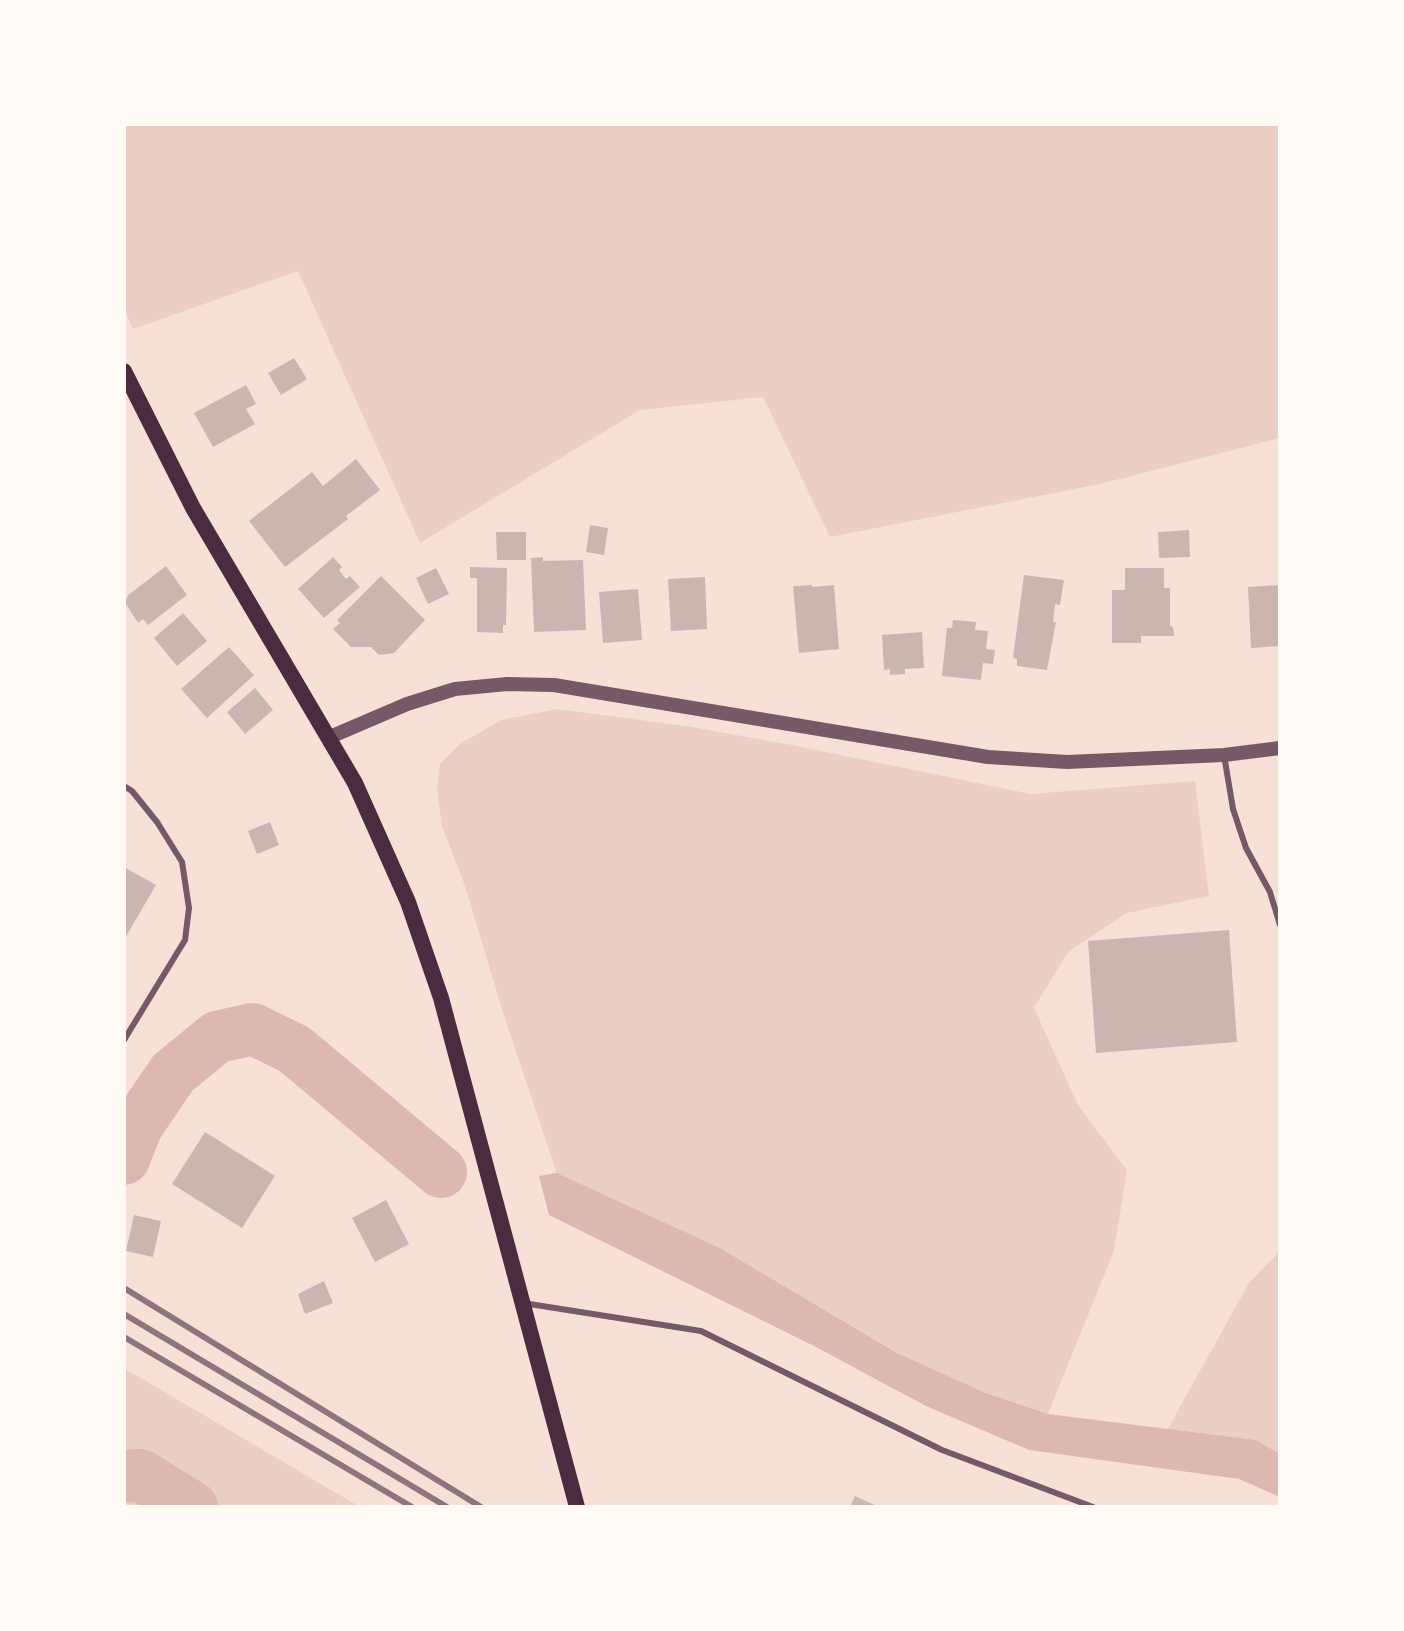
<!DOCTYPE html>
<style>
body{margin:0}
#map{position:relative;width:1404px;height:1631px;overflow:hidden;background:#f7e1d7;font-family:Lato,sans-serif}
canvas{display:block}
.frame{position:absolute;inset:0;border:126px solid #fffaf5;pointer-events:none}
</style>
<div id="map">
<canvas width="1404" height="1631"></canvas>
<div class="frame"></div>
</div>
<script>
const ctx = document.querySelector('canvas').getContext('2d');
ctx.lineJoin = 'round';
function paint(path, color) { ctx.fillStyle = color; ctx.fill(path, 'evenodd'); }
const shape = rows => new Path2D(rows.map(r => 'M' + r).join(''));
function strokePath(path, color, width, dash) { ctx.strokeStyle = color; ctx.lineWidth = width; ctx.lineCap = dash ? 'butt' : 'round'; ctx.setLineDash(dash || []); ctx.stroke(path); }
paint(shape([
 [124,124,1280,124,1280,438,1100,484,830,537,763,397,640,410,420,543,298,271,133,329,124,308],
 [557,709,686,726,792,745,1031,794,1195,781,1209,896,1127,913,1068,952,1034,1008,1078,1105,1127,1170,1114,1251,1048,1414,986,1393,897,1353,720,1248,557,1173,504,1016,465,886,442,826,437,789,440,764,460,744,501,720],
 [1280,1251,1280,1454,1256,1440,1167,1430,1249,1283],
 [124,1368,360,1507,131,1507,124,1502]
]), '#ebcfc5');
paint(shape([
 [557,1173,720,1248,897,1353,986,1393,1048,1414,1256,1440,1280,1454,1280,1497,1239,1479,1029,1450,926,1406,814,1346,549,1215,539,1176]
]), '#dcb8b0');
strokePath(shape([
 [124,1159,137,1126,173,1073,217,1037,253,1029,294,1049,441,1172],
 [124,1476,140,1475,192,1507]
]), '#dcb8b0', 52);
paint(shape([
 [294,358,307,379,281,395,268,373],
 [246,385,256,404,246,409,255,424,213,447,194,413],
 [356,459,380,490,346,516,348,519,285,567,249,521,312,472,323,486],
 [590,525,608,528,604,555,586,552],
 [1189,530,1190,557,1159,558,1158,532],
 [496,532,526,532,526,560,497,560],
 [333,557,342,567,339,570,346,579,350,576,360,587,324,618,298,589],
 [543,557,543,561,583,560,586,630,534,632,531,558],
 [166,566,187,595,148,625,143,619,138,623,124,601,128,597,127,596],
 [470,567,507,568,506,625,503,625,503,633,477,632,477,578,470,578],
 [436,568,449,594,428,604,416,578],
 [1125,568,1164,568,1164,588,1170,588,1170,626,1173,627,1174,636,1141,636,1141,643,1112,643,1112,590,1125,590],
 [1024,575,1064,580,1060,605,1055,604,1053,622,1056,622,1047,670,1017,666,1017,659,1013,658],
 [381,576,425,620,394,653,379,655,371,647,351,647,333,629,340,623,337,620],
 [705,577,707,629,671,631,668,579],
 [812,585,812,587,834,585,839,649,799,653,793,586],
 [1280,585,1280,646,1251,648,1248,587],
 [638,589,642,640,603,643,599,592],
 [183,613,207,641,177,666,154,638],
 [953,620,976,622,975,630,988,631,986,649,995,650,993,664,983,663,981,680,942,676,947,628,952,628],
 [922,632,924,668,905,669,905,674,890,675,890,669,884,670,882,635],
 [229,647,254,675,207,718,181,689],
 [255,688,273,710,245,734,227,712],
 [270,822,279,845,257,854,248,831],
 [124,867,156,885,124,940],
 [1229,930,1237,1042,1096,1053,1088,941],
 [205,1132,275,1176,242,1228,172,1184],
 [386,1200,409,1244,375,1262,352,1218],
 [134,1215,161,1221,153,1257,126,1251],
 [324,1281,333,1303,305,1314,298,1294],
 [855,1496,879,1507,850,1507]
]), '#ccb4b1');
strokePath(shape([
 [1224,755,1233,809,1246,848,1270,892,1280,925],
 [124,786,132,791,157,822,182,862,189,908,185,940,124,1040],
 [523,1303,701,1331,942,1450,1093,1507]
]), '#755966', 6);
strokePath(shape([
 [330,737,407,704,455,689,507,684,554,685,988,757,1067,762,1224,755,1280,748]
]), '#755966', 14);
strokePath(shape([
 [124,371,193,508,355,783,408,902,441,998,577,1507]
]), '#4a2c40', 16);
strokePath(shape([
 [124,1288,481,1507],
 [124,1314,447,1507],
 [124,1337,412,1507]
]), '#8f747c', 6);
</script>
